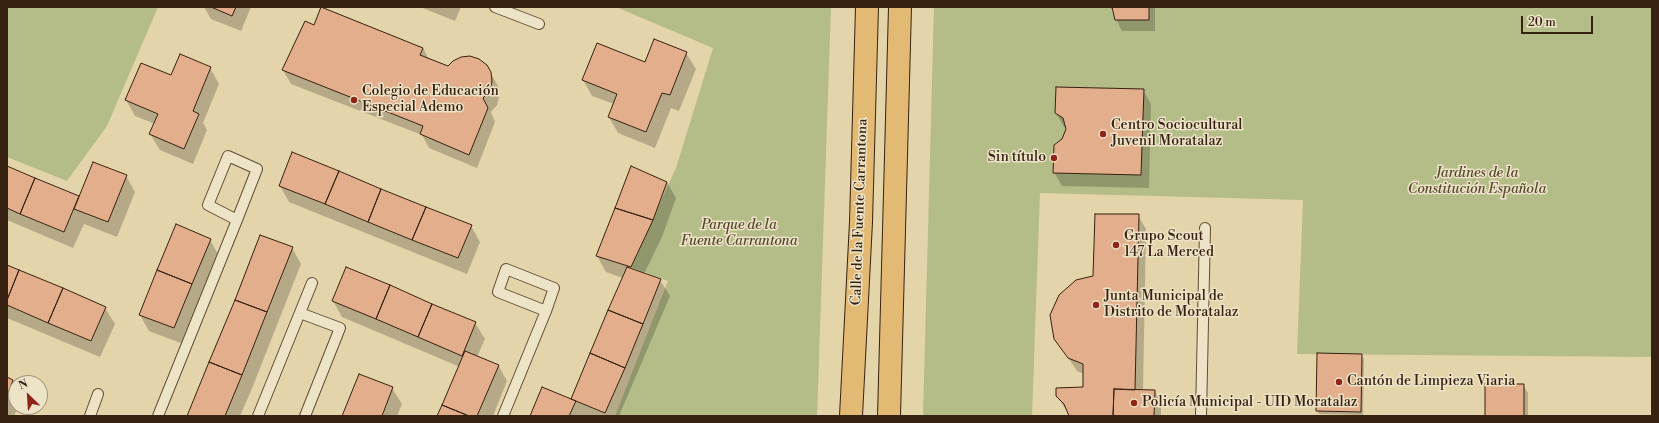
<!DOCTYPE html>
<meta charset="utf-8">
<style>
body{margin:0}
#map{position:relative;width:1659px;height:423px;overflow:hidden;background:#e4d4a9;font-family:"Libre Bodoni",serif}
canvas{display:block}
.frame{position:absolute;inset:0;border:8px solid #372111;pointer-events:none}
.north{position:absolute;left:8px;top:375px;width:40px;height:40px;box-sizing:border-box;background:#ede3c7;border:1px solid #a4957e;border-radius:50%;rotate:335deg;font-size:11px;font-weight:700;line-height:16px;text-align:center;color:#372111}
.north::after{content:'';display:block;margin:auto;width:14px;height:18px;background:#8f2418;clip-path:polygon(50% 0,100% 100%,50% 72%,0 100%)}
.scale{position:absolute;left:1521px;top:16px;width:72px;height:18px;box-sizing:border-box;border:2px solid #372111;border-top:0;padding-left:5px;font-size:12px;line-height:14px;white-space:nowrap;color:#372111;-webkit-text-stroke:3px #ede3c7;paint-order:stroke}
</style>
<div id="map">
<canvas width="1659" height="423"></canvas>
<div class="frame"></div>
<div class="north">N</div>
<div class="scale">20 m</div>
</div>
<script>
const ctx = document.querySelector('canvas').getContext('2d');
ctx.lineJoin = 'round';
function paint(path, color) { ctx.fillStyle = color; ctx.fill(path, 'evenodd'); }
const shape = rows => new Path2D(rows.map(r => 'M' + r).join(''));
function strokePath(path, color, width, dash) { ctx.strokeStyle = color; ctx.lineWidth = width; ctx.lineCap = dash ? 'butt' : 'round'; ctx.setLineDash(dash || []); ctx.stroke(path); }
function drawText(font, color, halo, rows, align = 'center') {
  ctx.font = font + ' "Libre Bodoni",serif'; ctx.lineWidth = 3; ctx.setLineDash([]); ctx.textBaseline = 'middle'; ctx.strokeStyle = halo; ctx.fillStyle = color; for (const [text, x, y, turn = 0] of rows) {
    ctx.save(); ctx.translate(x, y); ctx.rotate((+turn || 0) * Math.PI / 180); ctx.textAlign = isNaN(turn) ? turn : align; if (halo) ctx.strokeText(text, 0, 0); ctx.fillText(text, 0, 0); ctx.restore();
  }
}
paint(shape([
 [7,7,158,7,107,126,67,181,7,157],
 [616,7,831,7,817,416,615,416,668,281,631,267,676,168,713,48],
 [934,7,1652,7,1652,357,1297,354,1303,200,1040,193,1032,416,923,416]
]), '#b4bd88');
paint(shape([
 [204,7,251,7,241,31,211,19],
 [322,7,423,48,429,60,448,67,486,65,498,86,499,97,497,105,491,112,495,122,477,168,429,148,422,135,291,84,283,70,314,26],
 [420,7,461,7,455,21],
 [1110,7,1155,7,1155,31,1122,31,1116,19,1115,12],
 [686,53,696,69,679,111,671,108,655,148,618,133,609,117,614,104,592,96,583,80],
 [210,68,219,84,203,123,207,130,193,164,160,150,150,134,155,124,135,116,126,100,171,77],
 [1143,90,1151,104,1149,188,1062,186,1054,172,1062,140,1067,128,1064,127,1056,113],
 [7,168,80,198,126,176,135,192,117,237,84,224,73,248,7,220],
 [631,168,667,182,676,198,662,237,644,274,660,280,670,296,619,416,531,416,571,400,623,278,606,272,597,256],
 [280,186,471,226,480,242,467,274,289,202],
 [1138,215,1146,229,1143,391,1155,391,1161,403,1161,416,1070,416,1057,396,1084,388,1084,374,1077,371,1055,338,1094,277],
 [261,236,292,248,301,264,251,391,240,416,188,416],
 [210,240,219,256,183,344,149,331,140,315],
 [7,267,105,308,115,324,100,357,7,318],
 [333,301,475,323,485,339,477,357,498,365,507,381,493,416,439,416,460,367,342,317],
 [1361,355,1364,359,1363,415,1319,414,1317,410],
 [7,378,13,381,16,386,16,407,18,407,14,416,7,416],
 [1523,385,1528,393,1528,416,1486,416],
 [392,388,402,404,397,416,344,416]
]), '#0003');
const building = shape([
 [211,7,236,7,232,16,211,7],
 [321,7,423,48,420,55,448,66,453,61,461,57,470,56,479,59,487,65,491,72,492,82,489,92,483,98,488,108,469,155,420,134,423,126,282,70,305,21,314,25,321,7],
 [1112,7,1149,7,1149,20,1115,20,1112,7],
 [654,39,687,52,670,95,662,93,646,132,608,117,617,94,582,80,597,43,645,62,654,39],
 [180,54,211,67,193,111,199,114,184,149,149,134,158,114,125,100,141,63,171,75,180,54],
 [1056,87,1144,89,1141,175,1053,173,1054,145,1062,139,1066,129,1063,118,1055,113,1056,87],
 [292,152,339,171,325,204,279,186,292,152],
 [93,162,127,175,108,222,74,209,93,162],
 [7,166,35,178,20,214,7,208,7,166],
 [631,166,667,182,653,220,615,208,631,166],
 [339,171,381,189,368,222,325,204,339,171],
 [35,178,79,196,64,232,20,214,35,178],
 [381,189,426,207,412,240,368,222,381,189],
 [426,207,472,225,458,258,412,240,426,207],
 [615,208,653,220,631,267,596,256,615,208],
 [1095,214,1139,214,1135,390,1114,389,1113,416,1069,416,1064,404,1056,396,1056,388,1083,387,1083,364,1068,358,1054,339,1050,315,1059,295,1076,280,1093,276,1095,214],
 [176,224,211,239,192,284,157,270,176,224],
 [260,235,293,247,267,312,235,300,260,235],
 [7,265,19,270,7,300,7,265],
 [346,267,390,285,376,319,332,301,346,267],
 [627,267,661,279,643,324,608,310,627,267],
 [19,270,63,288,48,323,7,305,7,300,19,270],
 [157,270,192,284,174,328,139,315,157,270],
 [390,285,432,304,418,337,376,319,390,285],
 [63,288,106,307,91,341,48,323,63,288],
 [235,300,267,312,242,375,209,362,235,300],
 [432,304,476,322,462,356,418,337,432,304],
 [608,310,643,324,625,368,590,353,608,310],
 [465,351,499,365,477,416,469,416,442,405,465,351],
 [590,353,625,368,605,413,571,399,590,353],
 [1317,353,1362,354,1361,412,1316,411,1317,353],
 [209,362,242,375,225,416,187,416,209,362],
 [359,374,393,387,382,416,342,416,359,374],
 [7,377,13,380,7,396,7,377],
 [1485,384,1524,384,1524,416,1485,416,1485,384],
 [542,387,576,401,569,416,530,416,542,387],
 [1114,389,1155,390,1154,416,1113,416,1114,389],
 [442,405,469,416,437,416,442,405]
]);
paint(building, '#e2ae8b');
strokePath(building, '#372111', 1);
const lane = shape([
 [495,7,539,24],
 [300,313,340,328,305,416],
 [90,416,98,394],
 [158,416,237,220,257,169,228,156,208,205,237,220],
 [258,416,312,283],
 [503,416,546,311,554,288,506,269,498,292,546,311],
 [1201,416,1205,228]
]);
const primary = shape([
 [851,416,861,222,867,7],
 [889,416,900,7]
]);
strokePath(lane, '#624e37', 12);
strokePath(primary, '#372111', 24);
strokePath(lane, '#ede3c7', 10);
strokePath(primary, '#e2ba74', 22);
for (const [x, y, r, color] of [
 [354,100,4,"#8f2418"],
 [1103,134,4,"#8f2418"],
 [1054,158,4,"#8f2418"],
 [1116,245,4,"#8f2418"],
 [1096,305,4,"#8f2418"],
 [1339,382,4,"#8f2418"],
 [1134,403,4,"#8f2418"]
]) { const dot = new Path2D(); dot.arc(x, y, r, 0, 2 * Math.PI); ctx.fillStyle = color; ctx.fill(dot); strokePath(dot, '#ede3c7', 1.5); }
drawText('14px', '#372111', '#ede3c7', [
 ["Colegio de Educación",362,92],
 ["Especial Ademo",362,108],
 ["Centro Sociocultural",1111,126],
 ["Juvenil Moratalaz",1111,142],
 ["Sin título",1046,158,"right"],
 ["Grupo Scout",1124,237],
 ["147 La Merced",1124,253],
 ["Junta Municipal de",1104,297],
 ["Distrito de Moratalaz",1104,313],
 ["Cantón de Limpieza Viaria",1347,382],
 ["Policía Municipal - UID Moratalaz",1142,403]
], 'left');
drawText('italic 14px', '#56482f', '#ede3c7', [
 ["Jardines de la",1477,174],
 ["Constitución Española",1477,190],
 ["Parque de la",739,226],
 ["Fuente Carrantona",739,242]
]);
drawText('14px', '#372111', '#ede3c7', [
 ["Calle de la Fuente Carrantona",860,212,-88]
]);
</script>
